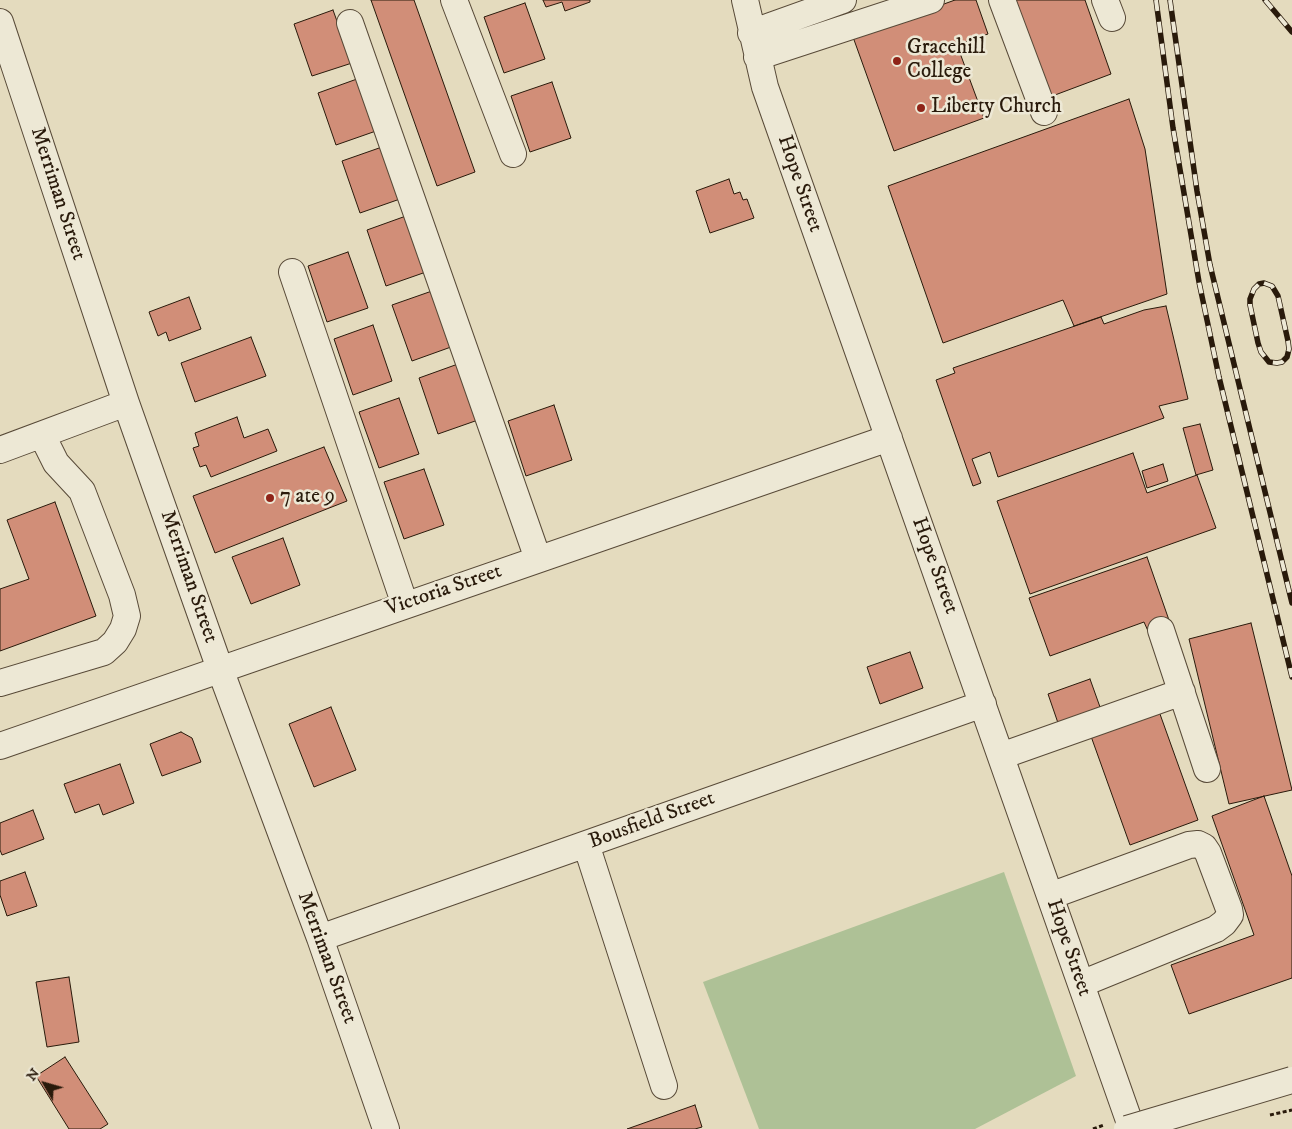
<!DOCTYPE html>
<style>
body{margin:0}
#map{position:relative;width:1292px;height:1129px;overflow:hidden;background:#e4dbbe;font-family:"IM FELL DW Pica",serif}
canvas{display:block}
.north{position:absolute;left:20px;top:1059px;width:50px;height:50px;-webkit-text-stroke:4px #ede8d5;paint-order:stroke;rotate:308deg;font-size:14px;font-weight:700;line-height:20px;text-align:center;color:#291a0b}
.north::after{content:'';display:block;margin:auto;width:18px;height:22px;background:#291a0b;clip-path:polygon(50% 0,100% 100%,50% 72%,0 100%)}
</style>
<div id="map">
<canvas width="1292" height="1129"></canvas>
<div class="north">N</div>
</div>
<script>
const ctx = document.querySelector('canvas').getContext('2d');
ctx.lineJoin = 'round';
function paint(path, color) { ctx.fillStyle = color; ctx.fill(path, 'evenodd'); }
const shape = rows => new Path2D(rows.map(r => 'M' + r).join(''));
function strokePath(path, color, width, dash) { ctx.strokeStyle = color; ctx.lineWidth = width; ctx.lineCap = dash ? 'butt' : 'round'; ctx.setLineDash(dash || []); ctx.stroke(path); }
function drawText(font, color, halo, rows, align = 'center') {
  ctx.font = font + ' "IM FELL DW Pica",serif'; ctx.lineWidth = 5; ctx.setLineDash([]); ctx.textBaseline = 'middle'; ctx.strokeStyle = halo; ctx.fillStyle = color; for (const [text, x, y, turn = 0] of rows) {
    ctx.save(); ctx.translate(x, y); ctx.rotate((+turn || 0) * Math.PI / 180); ctx.textAlign = isNaN(turn) ? turn : align; if (halo) ctx.strokeText(text, 0, 0); ctx.fillText(text, 0, 0); ctx.restore();
  }
}
paint(shape([
 [1004,872,1076,1076,975,1129,759,1129,703,982]
]), '#aec196');
const building = shape([
 [371,0,414,0,475,172,437,186,371,0],
 [543,0,590,0,590,2,565,11,562,2,546,7,543,0],
 [955,0,976,0,988,34,957,45,984,118,894,151,853,37,955,0],
 [1011,0,1085,0,1111,74,1047,98,1011,0],
 [525,3,545,59,504,73,484,17,525,3],
 [333,10,352,63,312,76,294,24,333,10],
 [357,79,376,131,336,145,318,93,357,79],
 [552,82,571,138,530,152,511,96,552,82],
 [1129,99,1145,149,1167,294,1074,326,1063,300,943,343,888,186,1129,99],
 [382,147,400,199,360,213,342,161,382,147],
 [729,179,734,194,740,192,743,200,747,199,754,218,710,233,696,191,729,179],
 [406,216,426,272,386,286,367,230,406,216],
 [348,252,368,308,327,322,308,266,348,252],
 [432,291,451,347,412,361,392,305,432,291],
 [189,297,201,329,169,341,166,332,158,336,149,312,189,297],
 [1166,306,1188,399,1159,406,1164,418,998,477,990,452,972,459,981,483,973,486,936,380,955,373,953,368,1101,317,1104,324,1144,310,1166,306],
 [373,325,392,381,353,395,334,339,373,325],
 [251,337,266,376,195,402,181,363,251,337],
 [458,364,478,420,438,434,419,378,458,364],
 [399,398,419,454,379,468,359,412,399,398],
 [554,405,572,460,526,476,508,421,554,405],
 [237,417,244,438,268,429,277,451,211,477,206,465,200,467,193,448,199,446,195,433,237,417],
 [1200,424,1213,470,1196,475,1183,428,1200,424],
 [324,447,347,501,215,553,193,496,324,447],
 [1133,453,1147,493,1197,475,1216,528,1030,594,997,501,1133,453],
 [1163,464,1168,481,1147,488,1142,471,1163,464],
 [424,469,444,525,404,539,384,482,424,469],
 [55,502,96,616,0,651,0,589,29,579,7,520,55,502],
 [283,538,300,585,251,604,232,557,283,538],
 [1147,557,1170,623,1148,631,1144,622,1050,656,1029,598,1147,557],
 [1251,623,1292,790,1229,804,1189,639,1251,623],
 [910,652,923,688,880,704,867,667,910,652],
 [1090,679,1100,707,1058,723,1048,694,1090,679],
 [1151,689,1198,820,1130,845,1083,714,1151,689],
 [331,707,356,770,314,787,289,724,331,707],
 [181,732,192,738,201,762,162,776,150,744,181,732],
 [120,764,134,803,103,815,99,804,75,813,64,784,120,764],
 [1264,796,1292,876,1292,978,1189,1014,1171,965,1254,935,1212,816,1264,796],
 [33,810,44,839,2,855,0,850,0,823,33,810],
 [25,872,37,906,7,916,0,895,0,881,25,872],
 [69,977,79,1042,47,1047,36,982,69,977],
 [65,1057,108,1124,100,1129,69,1129,36,1076,65,1057],
 [695,1105,702,1127,695,1129,627,1129,695,1105]
]);
paint(building, '#d18e78');
strokePath(building, '#291a0b', 1);
const minor = shape([
 [454,0,513,154],
 [745,0,765,87,1132,1129],
 [1002,0,1044,112],
 [1105,0,1112,18],
 [0,22,126,403,220,669,320,938,386,1129],
 [350,23,538,559],
 [751,33,843,0],
 [757,57,931,0],
 [292,272,405,605],
 [0,450,126,403],
 [1161,630,1207,769],
 [0,683,104,652,115,642,123,629,127,616,122,595,82,491,56,463,42,435],
 [0,746,889,438],
 [1001,756,1182,692],
 [586,844,664,1086],
 [1050,896,1189,845,1198,844,1204,847,1208,853,1229,909,1230,915,1224,923,1216,929,1081,984],
 [320,938,983,704]
]);
strokePath(minor, '#584a38', 28);
strokePath(shape([
 [1270,1115,1292,1110],
 [1093,1129,1104,1125]
]), '#291a0b', 3, [4, 2.5]);
strokePath(minor, '#ede8d5', 26);
const rail = shape([
 [1156,0,1173,128,1199,282,1219,377,1292,677],
 [1170,0,1197,191,1210,265,1292,603],
 [1265,0,1292,32],
 [1264,283,1272,286,1278,296,1288,341,1289,349,1287,357,1282,362,1277,363,1269,362,1261,352,1258,343,1250,305,1250,299,1254,289,1259,284,1264,283]
]);
strokePath(rail, '#291a0b', 5.5);
strokePath(rail, '#ede8d5', 4, [11]);
const minorBridge = shape([
 [1127,1129,1292,1080]
]);
strokePath(minorBridge, '#584a38', 28, []);
strokePath(minorBridge, '#ede8d5', 26);
for (const [x, y, r, color] of [
 [897,61,5,"#8f2418"],
 [921,108,5,"#8f2418"],
 [270,498,5,"#8f2418"]
]) { const dot = new Path2D(); dot.arc(x, y, r, 0, 2 * Math.PI); ctx.fillStyle = color; ctx.fill(dot); strokePath(dot, '#ede8d5', 2); }
drawText('21px', '#291a0b', '#ede8d5', [
 ["Gracehill",907,49],
 ["College",907,73],
 ["Liberty Church",931,108],
 ["7 ate 9",280,498]
], 'left');
drawText('21px', '#291a0b', '#ede8d5', [
 ["Hope Street",799,184,71],
 ["Merriman Street",57,194,72],
 ["Hope Street",934,566,70],
 ["Merriman Street",188,577,71],
 ["Victoria Street",444,591,-19],
 ["Bousfield Street",652,821,-20],
 ["Hope Street",1068,948,71],
 ["Merriman Street",326,958,70]
]);
</script>
